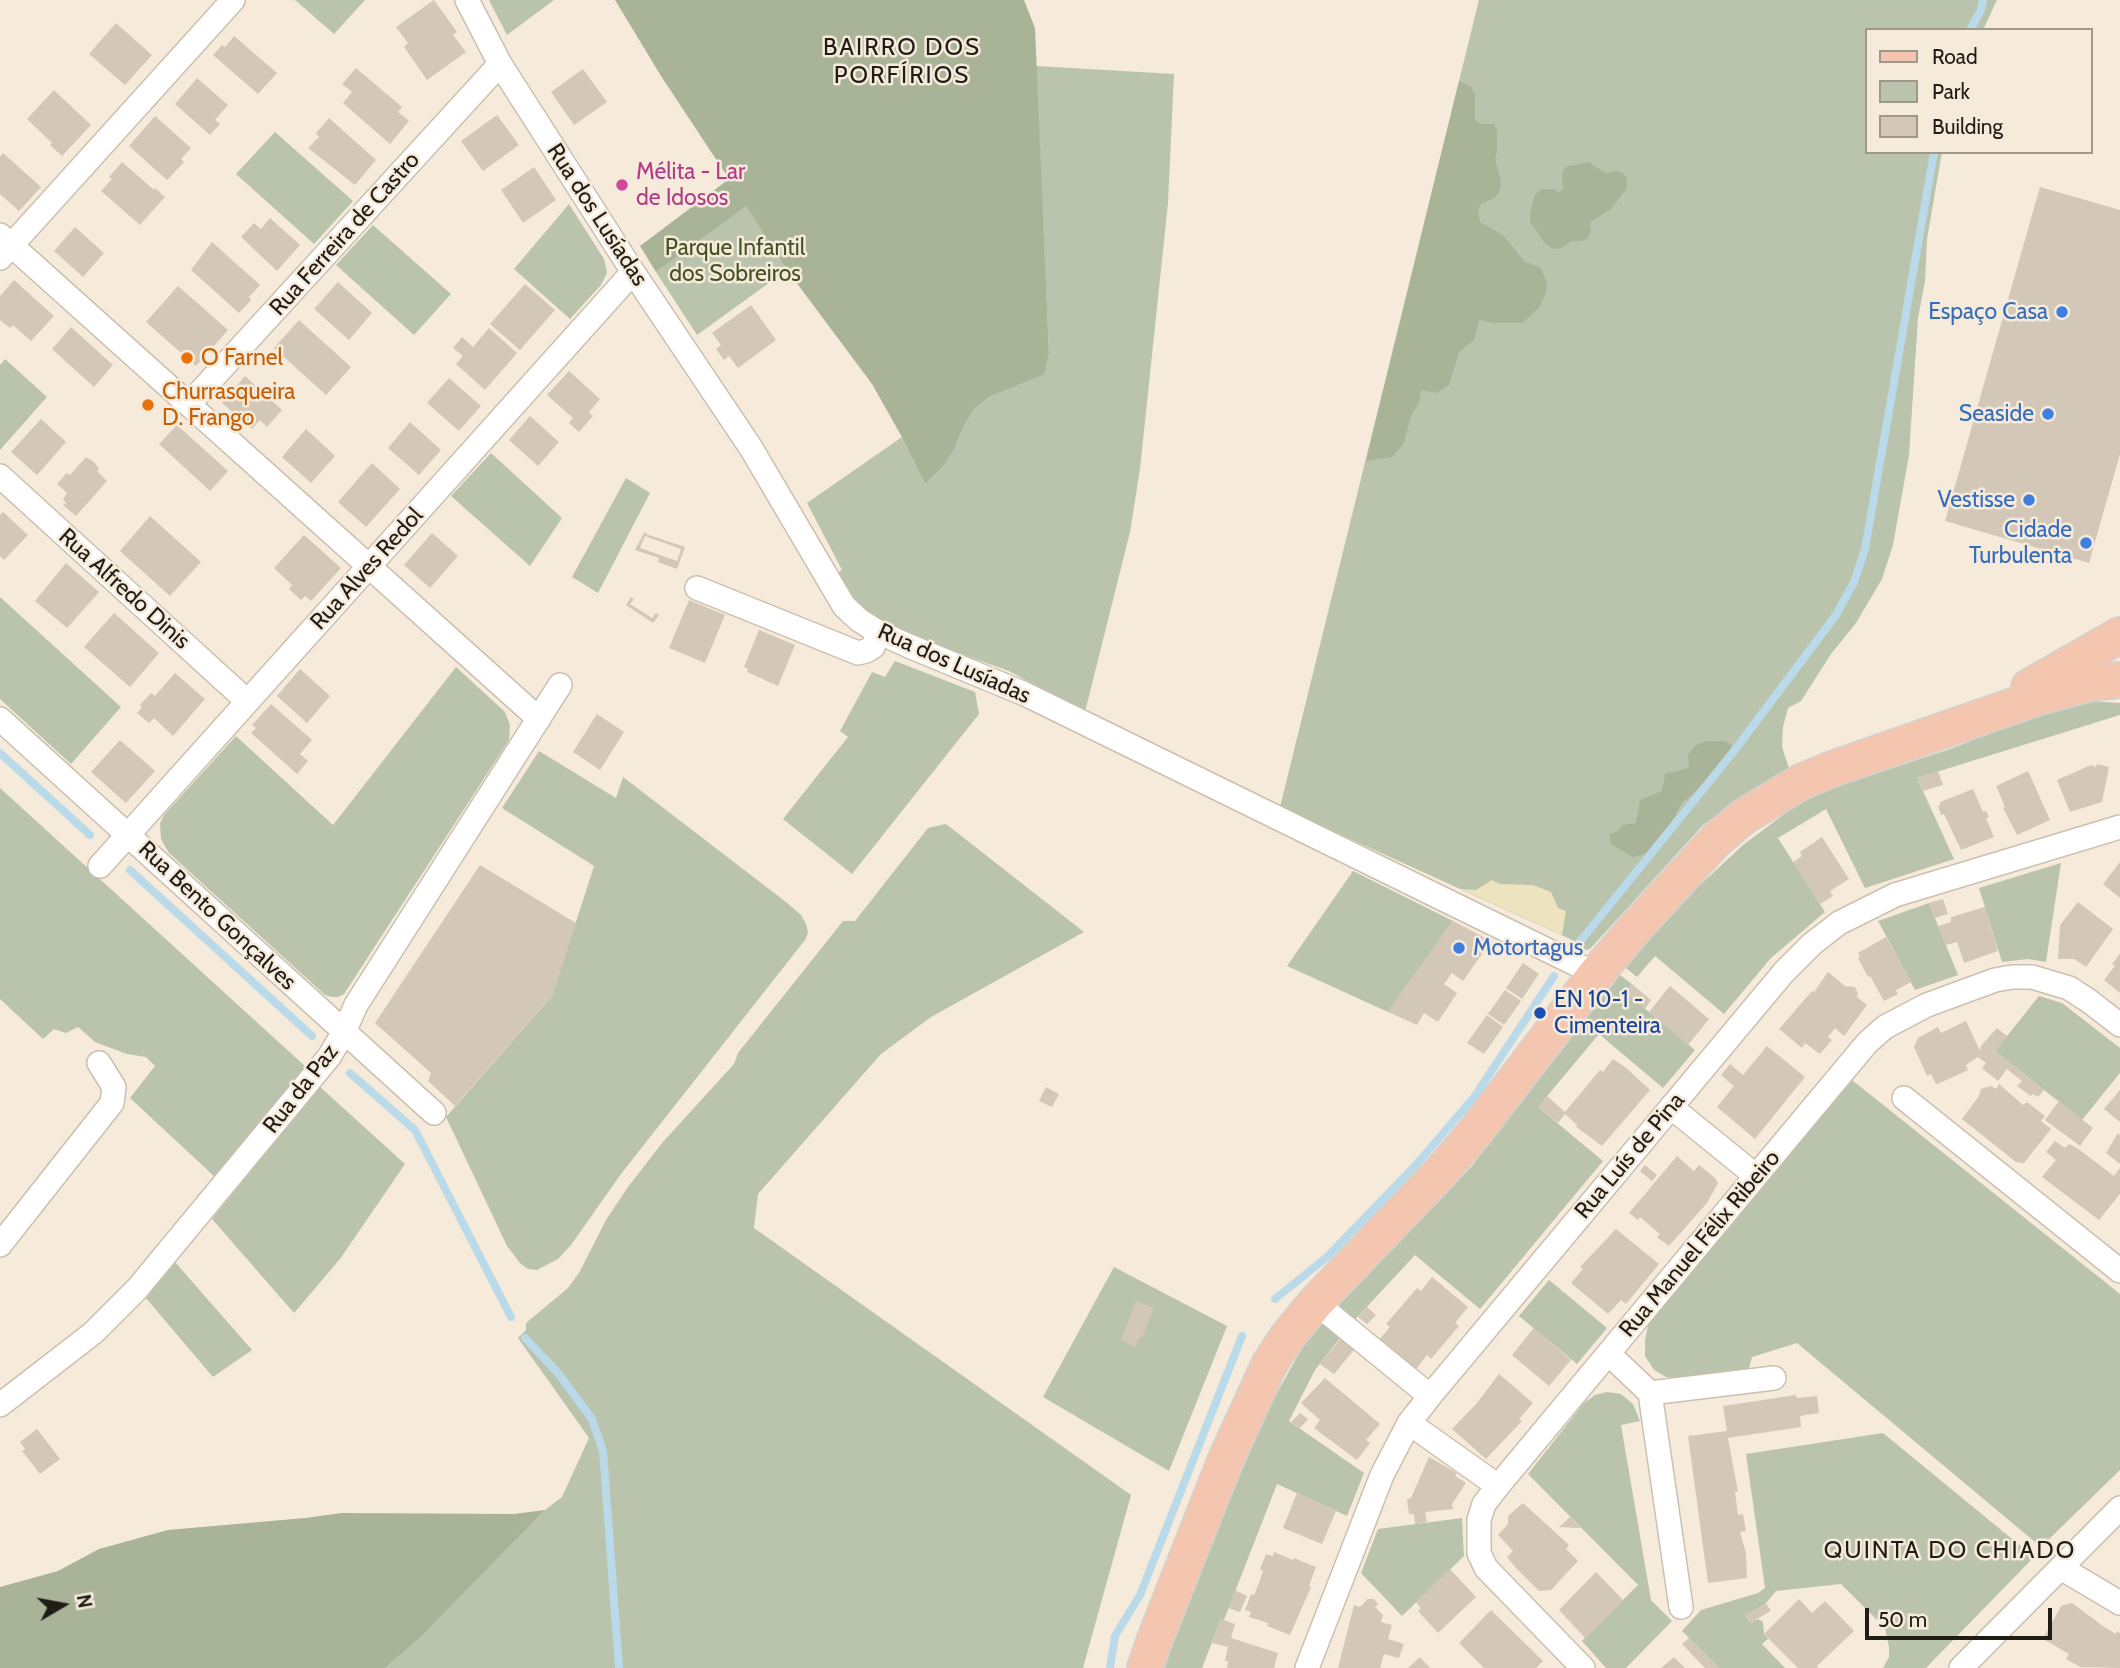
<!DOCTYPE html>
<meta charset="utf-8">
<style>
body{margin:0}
#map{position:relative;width:2120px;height:1668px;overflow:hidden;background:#f6ebdb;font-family:Cabin,sans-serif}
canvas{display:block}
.legend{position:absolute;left:1865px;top:28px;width:228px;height:126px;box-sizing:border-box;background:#f6ebdb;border:2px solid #a0988c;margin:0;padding:9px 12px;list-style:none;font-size:21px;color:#201c16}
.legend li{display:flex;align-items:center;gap:14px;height:35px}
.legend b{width:35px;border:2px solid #a0988c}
.north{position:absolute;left:28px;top:1570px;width:70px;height:70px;-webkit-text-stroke:5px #f6ebdb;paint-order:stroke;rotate:80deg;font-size:19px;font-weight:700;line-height:28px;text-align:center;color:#201c16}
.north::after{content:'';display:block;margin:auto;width:24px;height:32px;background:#201c16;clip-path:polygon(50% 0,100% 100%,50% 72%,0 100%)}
.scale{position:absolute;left:1865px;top:1608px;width:187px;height:32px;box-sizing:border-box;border:4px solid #201c16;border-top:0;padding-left:9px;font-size:21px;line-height:24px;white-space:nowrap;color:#201c16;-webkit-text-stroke:5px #f6ebdb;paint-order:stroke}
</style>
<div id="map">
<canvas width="2120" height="1668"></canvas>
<ul class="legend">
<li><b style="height:9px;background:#f4c5af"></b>Road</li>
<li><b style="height:19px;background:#bac3ab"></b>Park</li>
<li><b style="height:19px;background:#d3c7b8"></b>Building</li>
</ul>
<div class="north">N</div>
<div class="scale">50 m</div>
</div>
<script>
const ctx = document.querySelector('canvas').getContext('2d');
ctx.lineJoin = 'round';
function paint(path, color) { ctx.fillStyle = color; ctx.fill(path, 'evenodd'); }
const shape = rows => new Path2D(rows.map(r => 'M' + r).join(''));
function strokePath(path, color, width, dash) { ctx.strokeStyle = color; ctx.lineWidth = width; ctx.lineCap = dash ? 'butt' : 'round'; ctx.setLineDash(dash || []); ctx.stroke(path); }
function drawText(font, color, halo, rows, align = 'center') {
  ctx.font = font + ' Cabin,sans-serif'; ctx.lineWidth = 5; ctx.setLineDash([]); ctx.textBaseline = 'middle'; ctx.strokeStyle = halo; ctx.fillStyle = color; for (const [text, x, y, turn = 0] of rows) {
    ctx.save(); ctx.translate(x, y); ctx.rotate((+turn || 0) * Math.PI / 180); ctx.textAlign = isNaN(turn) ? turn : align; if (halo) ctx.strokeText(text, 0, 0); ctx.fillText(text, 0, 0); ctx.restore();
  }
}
paint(shape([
 [295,0,365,0,334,34],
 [489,0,554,0,507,35],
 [1479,0,1997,0,1983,30,1866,30,1866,152,1942,152,1927,239,1925,281,1918,318,1909,455,1893,545,1882,579,1856,623,1831,654,1801,701,1788,708,1783,727,1782,747,1790,771,1745,795,1703,825,1590,949,1585,950,1570,939,1280,807],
 [1036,66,1174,74,1168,203,1140,469,1130,532,1085,712,1009,671,904,634,866,613,856,604,838,573,842,570,807,503,902,437,925,484,942,468,953,452,963,427,974,409,989,397,1044,373,1049,354],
 [275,132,353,201,314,244,236,174],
 [569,204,604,259,607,273,601,285,570,319,514,269],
 [746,205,787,270,697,335,656,272],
 [373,225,451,294,414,335,336,265],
 [5,359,47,397,0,450,0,365],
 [491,453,562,518,530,566,451,496],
 [626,478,650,493,598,593,572,577],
 [0,597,121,707,71,764,0,699],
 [895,661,975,692,979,714,852,874,783,819,848,737,840,731,872,672,885,677],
 [456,667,505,712,510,725,509,740,344,994,338,997,332,997,325,995,169,853,161,839,160,823,164,815,236,736,333,825],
 [2091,701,2120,703,2120,715,1917,778,1954,859,1865,888,1826,809,1778,838,1825,912,1771,958,1724,1014,1655,956,1637,977,1626,968,1671,912,1743,845,1795,806,1824,791,1953,748,2046,711],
 [539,751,616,798,623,777,786,902,801,915,806,924,808,933,805,940,621,1174,571,1245,558,1259,537,1270,528,1269,520,1263,507,1246,446,1117,552,996,594,866,502,808],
 [0,788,306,1067,216,1178,130,1098,155,1066,146,1057,127,1054,95,1042,78,1027,66,1033,54,1029,43,1039,0,999],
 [946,824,1084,932,931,1017,881,1054,758,1194,754,1228,1131,1495,1083,1668,385,1668,421,1637,545,1510,562,1497,589,1438,518,1338,526,1330,526,1323,568,1288,579,1273,606,1220,628,1187,662,1143,734,1064,738,1053,843,921,855,921,928,828],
 [2061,863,2046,962,2028,959,2002,962,1979,888],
 [1353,871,1453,921,1388,1012,1287,966],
 [1929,903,1958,975,1915,990,1878,921],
 [1620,975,1632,984,1626,993,1695,1050,1663,1088,1599,1034,1538,1107,1603,1161,1480,1309,1415,1255,1350,1325,1315,1370,1289,1421,1364,1473,1347,1516,1277,1484,1224,1620,1221,1619,1202,1668,1164,1668,1194,1584,1243,1468,1268,1409,1306,1341,1326,1317,1471,1167],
 [2039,996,2062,1003,2120,1048,2120,1073,2082,1120,1995,1051],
 [1852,1080,2120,1294,2120,1470,2041,1547,1797,1343,1752,1357,1749,1368,1729,1374,1696,1379,1666,1377,1654,1370,1645,1356,1645,1340,1649,1321],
 [319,1086,405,1164,340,1259,294,1313,212,1219],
 [175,1262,252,1350,213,1377,145,1297],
 [1114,1267,1227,1326,1169,1471,1043,1397],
 [1549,1280,1607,1328,1577,1364,1519,1316],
 [1607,1392,1621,1394,1633,1404,1640,1421,1621,1425,1651,1600,1672,1621,1626,1668,1606,1668,1582,1641,1638,1585,1528,1474,1584,1403,1595,1395],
 [1883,1433,2034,1557,1926,1668,1883,1668,1889,1657,1889,1647,1885,1628,1841,1584,1776,1591,1766,1603,1745,1616,1750,1623,1758,1619,1763,1622,1764,1634,1768,1639,1762,1644,1785,1668,1719,1668,1682,1631,1701,1610,1758,1593,1765,1588,1746,1454],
 [1462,1518,1464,1556,1402,1616,1361,1573,1378,1529]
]), '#bac3ab');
paint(shape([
 [615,0,1024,0,1035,28,1049,354,1044,374,989,397,974,409,963,427,953,452,942,468,925,484,902,437,872,384,787,270,746,206,656,272,640,246,729,179,661,76],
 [1459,81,1471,87,1475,94,1475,120,1480,124,1493,124,1497,130,1497,152,1495,159,1501,181,1500,189,1496,197,1481,204,1478,212,1480,222,1503,235,1525,262,1541,268,1547,284,1546,293,1539,308,1522,323,1495,323,1479,320,1474,340,1459,352,1449,385,1436,393,1421,390,1419,403,1411,416,1404,443,1392,457,1366,461],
 [1588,162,1606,173,1615,171,1622,173,1627,177,1627,188,1611,209,1590,222,1591,232,1587,239,1581,241,1572,241,1561,248,1554,249,1546,245,1530,222,1530,212,1535,195,1542,189,1553,189,1559,192,1563,189,1562,173,1566,167],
 [1707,741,1724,741,1732,746,1722,762,1696,791,1682,803,1671,823,1645,854,1633,857,1611,844,1609,834,1618,831,1623,825,1636,823,1640,800,1662,791,1665,774,1689,768,1688,755,1696,745],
 [545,1510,421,1637,385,1668,0,1668,0,1587,58,1571,99,1549,168,1530,305,1518,342,1513,514,1514]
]), '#a9b398');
paint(shape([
 [1492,880,1500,884,1533,885,1551,892,1558,908,1566,911,1562,935,1461,889,1476,890]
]), '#ede3be');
strokePath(shape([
 [1970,30,1981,10,1983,0],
 [0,753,90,835],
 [130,870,312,1036],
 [1578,944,1734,751,1836,615,1854,582,1865,549,1934,152],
 [350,1073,415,1130,511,1317],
 [1275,1299,1327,1257,1415,1166,1475,1096,1554,976],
 [525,1338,558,1373,592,1419,603,1451,619,1668],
 [1110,1668,1115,1636,1140,1595,1242,1336]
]), '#badaea', 8);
paint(shape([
 [434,0,457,32,453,35,466,52,427,80,404,47,408,43,396,27],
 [116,23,152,55,125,85,89,54],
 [234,36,277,73,258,94,213,55,222,45,225,47],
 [356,68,402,107,398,112,409,121,390,144,343,103,352,92,342,84],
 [583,69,607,102,574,125,551,92],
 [197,78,228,105,215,120,220,124,210,135,175,104],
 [54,90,91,125,62,156,50,145,52,143,27,119],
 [497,115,519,145,483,171,461,141],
 [155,116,191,148,181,159,184,162,167,180,129,146],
 [329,118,376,160,355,185,308,148,319,137,316,133],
 [3,153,41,187,19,211,0,194,0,157],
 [122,162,154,190,155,188,165,197,140,225,101,191,112,179,109,177],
 [534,167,556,200,523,223,501,190],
 [2040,187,2120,210,2120,454,2089,563,1945,521],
 [270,218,300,245,277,271,241,237,254,223,261,229],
 [75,227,104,253,83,277,54,251],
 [212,242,260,285,249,297,251,300,239,313,191,270],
 [14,280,54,316,31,341,13,325,10,328,0,320,0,296],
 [338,282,372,313,349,340,314,309],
 [525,284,555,310,520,350,490,324],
 [178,286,228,330,196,366,146,322],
 [751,305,776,340,738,368,729,356,724,360,716,349,721,345,712,333],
 [299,320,351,367,326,395,274,348],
 [71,327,113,365,94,387,52,349],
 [489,328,517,353,485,390,456,364,463,356,453,348,462,337,473,347],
 [569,371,600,399,589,412,593,416,579,432,569,423,573,418,547,395],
 [245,376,282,410,267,427,260,420,252,429,222,403],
 [449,378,481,406,459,431,427,403],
 [530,416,559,442,538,466,509,440],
 [41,419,66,442,37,475,11,452],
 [410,422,441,450,419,475,388,448],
 [177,425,228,471,210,491,159,444],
 [306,429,335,456,311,483,282,457],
 [86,457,94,462,99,469,97,471,107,481,76,516,63,505,66,503,63,499,67,493,57,484,67,473,70,475],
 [372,463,400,489,366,527,338,502],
 [3,512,28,535,4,560,0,556,0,515],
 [150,516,201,562,170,596,120,551],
 [645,531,646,534,685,547,677,569,658,562,659,558,635,550],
 [645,536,681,549,677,561,640,548],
 [432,533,458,556,430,588,404,565],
 [304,535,341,568,311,601,305,596,301,600,289,589,292,585,274,568],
 [66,563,99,592,67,628,35,601],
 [631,597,634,599,630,604,652,618,656,613,659,615,653,623,626,605],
 [689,600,725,615,705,663,669,648],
 [114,613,159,653,130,687,84,647],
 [759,630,795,645,778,686,747,672,748,669,744,667],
 [300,669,330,696,307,723,277,696],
 [175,673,205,699,173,736,154,718,149,723,137,713,142,707,140,705,151,693,155,696],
 [271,704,312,740,300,754,308,761,297,774,251,733,256,728,252,725],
 [597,714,624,732,600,770,573,752],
 [120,740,155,771,126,803,91,772],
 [2097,764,2109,767,2102,802,2070,812,2057,780,2091,765,2096,767],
 [1938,771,1943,785,1923,791,1917,778],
 [2028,771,2050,820,2017,835,2003,808,2005,807,1996,786],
 [1973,789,1983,812,1986,811,1989,817,1986,818,1994,837,1961,850,1944,814,1941,815,1938,806,1940,805,1940,802],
 [1822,837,1849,879,1830,891,1833,896,1820,904,1793,862,1802,856,1800,852],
 [2120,862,2120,898,2103,884],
 [480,865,576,923,552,996,455,1106,428,1081,431,1073,375,1023],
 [1943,899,1948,914,1935,918,1929,903],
 [2078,902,2113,929,2086,967,2074,959,2058,959,2060,925],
 [1985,907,1998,951,1964,963,1957,942,1946,945,1938,926,1951,922,1951,917],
 [1453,921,1491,941,1463,981,1452,973,1444,984,1457,993,1438,1022,1424,1013,1417,1025,1388,1012],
 [1886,937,1911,982,1896,990,1898,994,1884,1001,1870,976,1868,977,1858,958,1860,957,1858,953],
 [2120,954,2120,993,2104,980,2115,966,2112,964],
 [1523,963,1539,974,1522,999,1506,988],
 [1828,972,1845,986,1855,987,1858,993,1857,997,1867,1005,1844,1036,1835,1028,1828,1037,1832,1040,1820,1054,1805,1043,1802,1048,1779,1029,1812,991,1814,992],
 [1632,984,1651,1000,1645,1009,1625,992],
 [1670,986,1709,1019,1688,1045,1649,1012],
 [1505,990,1521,1001,1504,1025,1488,1014],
 [1487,1015,1503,1027,1484,1054,1467,1043],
 [1966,1021,1980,1051,1981,1046,1997,1028,2007,1036,1995,1051,2044,1090,2038,1097,2033,1094,2031,1096,2017,1086,2022,1081,2007,1069,1998,1081,1982,1068,1986,1063,1978,1057,1966,1065,1968,1070,1942,1082,1936,1084,1931,1074,1927,1076,1914,1047,1918,1038,1938,1027,1941,1033],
 [1767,1046,1805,1077,1755,1139,1717,1107,1734,1086,1721,1075,1730,1064,1743,1075],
 [1613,1059,1625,1067,1650,1090,1602,1146,1575,1126,1578,1126,1565,1114,1558,1123,1538,1107,1547,1096,1565,1112,1600,1070,1603,1072],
 [1999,1084,2023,1105,2027,1102,2045,1116,2041,1121,2051,1129,2024,1163,2016,1162,1962,1119,1979,1096,1981,1089,1991,1086,1996,1089],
 [1046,1087,1059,1094,1052,1107,1039,1101],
 [2120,1090,2120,1122,2104,1109],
 [2059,1101,2093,1128,2080,1146,2045,1120],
 [2118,1133,2120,1135,2120,1164,2106,1153],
 [2055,1141,2065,1148,2069,1144,2077,1148,2114,1176,2120,1168,2120,1194,2099,1220,2042,1177,2056,1160,2046,1152],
 [1677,1156,1694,1171,1699,1165,1715,1178,1718,1183,1707,1203,1669,1246,1657,1237,1660,1234,1640,1217,1638,1220,1629,1213],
 [1645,1165,1657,1175,1652,1181,1640,1171],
 [1616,1229,1659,1264,1626,1304,1621,1300,1608,1314,1571,1283,1583,1269,1580,1267],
 [1432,1277,1468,1307,1455,1323,1459,1326,1431,1359,1427,1355,1415,1371,1378,1341,1390,1327,1386,1324,1417,1288,1421,1291],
 [1136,1301,1154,1308,1142,1338,1140,1337,1135,1347,1121,1340],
 [1367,1307,1376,1315,1367,1324,1358,1317],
 [1534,1328,1571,1360,1549,1386,1512,1355],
 [1344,1334,1358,1345,1334,1374,1320,1364],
 [1499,1374,1533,1403,1519,1419,1522,1421,1486,1459,1452,1429,1477,1403],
 [1325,1378,1380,1424,1366,1440,1370,1443,1357,1460,1314,1428,1320,1420,1301,1403],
 [1796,1395,1797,1398,1817,1396,1819,1413,1800,1416,1801,1427,1728,1438,1738,1492,1735,1492,1738,1515,1743,1514,1746,1531,1740,1532,1746,1553,1747,1578,1708,1583,1688,1436,1727,1431,1723,1406],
 [1300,1413,1308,1419,1300,1428,1291,1422],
 [37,1429,60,1459,40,1474,22,1451,25,1449,20,1442],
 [1429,1457,1457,1473,1455,1476,1466,1483,1452,1504,1453,1509,1425,1512,1427,1522,1415,1524,1414,1514,1409,1514,1407,1499,1411,1498],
 [1297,1493,1336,1511,1322,1544,1283,1528],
 [1523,1503,1569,1545,1566,1549,1578,1561,1551,1590,1539,1591,1516,1568,1507,1557,1513,1551,1498,1535,1508,1524,1508,1516],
 [1570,1517,1581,1528,1559,1527],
 [1274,1552,1293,1560,1294,1558,1316,1567,1309,1586,1311,1587,1290,1635,1267,1626,1268,1623,1249,1617,1251,1612,1245,1610,1251,1594,1254,1595,1259,1583,1263,1571,1260,1569,1266,1554,1273,1556],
 [1450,1569,1476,1597,1438,1633,1418,1611,1421,1608,1416,1602],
 [1596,1572,1623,1600,1585,1638,1559,1610],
 [1235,1590,1247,1596,1240,1612,1228,1608],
 [1368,1599,1374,1599,1378,1604,1375,1607,1383,1615,1381,1622,1392,1625,1388,1639,1404,1644,1399,1658,1384,1654,1380,1668,1338,1668,1354,1605,1360,1607],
 [1799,1599,1812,1613,1825,1601,1854,1631,1817,1666,1818,1668,1798,1668,1764,1634],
 [1766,1603,1771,1611,1750,1623,1745,1616],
 [2072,1603,2103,1626,2116,1634,2117,1631,2120,1633,2120,1668,2080,1667,2066,1659,2069,1654,2043,1639,2061,1606],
 [1491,1610,1543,1661,1536,1668,1484,1668,1459,1643],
 [1221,1619,1235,1624,1231,1638,1278,1653,1274,1668,1227,1668,1228,1661,1225,1661,1228,1647,1212,1643],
 [1689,1638,1719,1668,1705,1668,1682,1644],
 [1420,1657,1430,1668,1408,1668],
 [1674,1657,1685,1668,1661,1668]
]), '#d3c7b8');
const street = shape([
 [467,0,500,64,633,272,751,448,844,606,859,620,878,632,909,646,1025,694,1596,974],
 [0,235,539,719],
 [0,258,233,0],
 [190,403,500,64],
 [0,476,247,701],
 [697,588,858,653,866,651,873,647,878,632],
 [0,719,434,1113],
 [100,866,633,272],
 [1904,1098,2120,1271],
 [1671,1107,1756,1176],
 [0,1245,112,1103,114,1087,99,1063],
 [1327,1312,1430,1396],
 [1609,1354,1650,1393,1681,1607],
 [1650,1393,1774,1378],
 [0,1405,93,1333,137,1289,329,1057,344,1032,356,1005,560,685],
 [1409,1423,1498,1486],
 [2061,1568,2120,1603],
 [1307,1668,1382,1475,1409,1423,1430,1396,1784,972,1812,944,1839,923,1895,895,2120,827],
 [1583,1668,1486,1568,1479,1553,1479,1520,1484,1504,1498,1486,1756,1176,1867,1043,1885,1027,1927,1005,1995,980,2012,977,2032,977,2069,988,2089,1001,2120,1025],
 [1961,1668,2120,1508]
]);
const primary = shape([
 [2029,687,2120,635],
 [1145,1668,1155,1639,1226,1459,1269,1365,1287,1337,1316,1302,1440,1173,1476,1131,1596,974,1636,927,1716,840,1743,817,1801,782,1832,769,2042,696,2092,683,2120,680]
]);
strokePath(street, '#cbc0b0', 26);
strokePath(primary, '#d2d2d0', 38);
strokePath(street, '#fff', 23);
strokePath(primary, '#f4c5af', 35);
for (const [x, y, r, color] of [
 [622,185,7,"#d1479c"],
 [2062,312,7,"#3f7fe0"],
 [187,358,7,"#e8710a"],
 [148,405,7,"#e8710a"],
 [2048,414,7,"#3f7fe0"],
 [2029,500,7,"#3f7fe0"],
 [2086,543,7,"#3f7fe0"],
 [1459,948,7,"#3f7fe0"],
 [1540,1013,7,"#1a4fb4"]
]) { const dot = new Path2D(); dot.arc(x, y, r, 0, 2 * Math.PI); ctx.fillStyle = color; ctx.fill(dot); strokePath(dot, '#f6ebdb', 2.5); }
drawText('23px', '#b23c85', '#f6ebdb', [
 ["Mélita - Lar",636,172],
 ["de Idosos",636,198]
], 'left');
drawText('23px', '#201c16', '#f6ebdb', [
 ["Rua dos Lusíadas",597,215,57],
 ["Rua Ferreira de Castro",345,234,-48],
 ["Rua Alves Redol",367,569,-48],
 ["Rua Alfredo Dinis",124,589,42],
 ["Rua dos Lusíadas",954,664,24],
 ["Rua Bento Gonçalves",217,916,43],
 ["Rua da Paz",301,1089,-52],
 ["Rua Luís de Pina",1630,1156,-50],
 ["Rua Manuel Félix Ribeiro",1700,1244,-50]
]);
drawText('23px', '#445225', '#f6ebdb', [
 ["Parque Infantil",735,248],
 ["dos Sobreiros",735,274]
]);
drawText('23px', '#366cbe', '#f6ebdb', [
 ["Espaço Casa",2048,312],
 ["Seaside",2034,414],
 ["Vestisse",2015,500],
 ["Cidade",2072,530],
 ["Turbulenta",2072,556],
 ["Motortagus",1473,948,"left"]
], 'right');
drawText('23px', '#c56008', '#f6ebdb', [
 ["O Farnel",201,358],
 ["Churrasqueira",162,392],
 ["D. Frango",162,418]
], 'left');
drawText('23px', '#164399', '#f6ebdb', [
 ["EN 10-1 -",1554,1000],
 ["Cimenteira",1554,1026]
], 'left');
ctx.letterSpacing = '2px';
drawText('24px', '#201c16', '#f6ebdb', [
 ["BAIRRO DOS",902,48],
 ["PORFÍRIOS",902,76],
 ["QUINTA DO CHIADO",1950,1551]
]);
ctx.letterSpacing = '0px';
</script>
